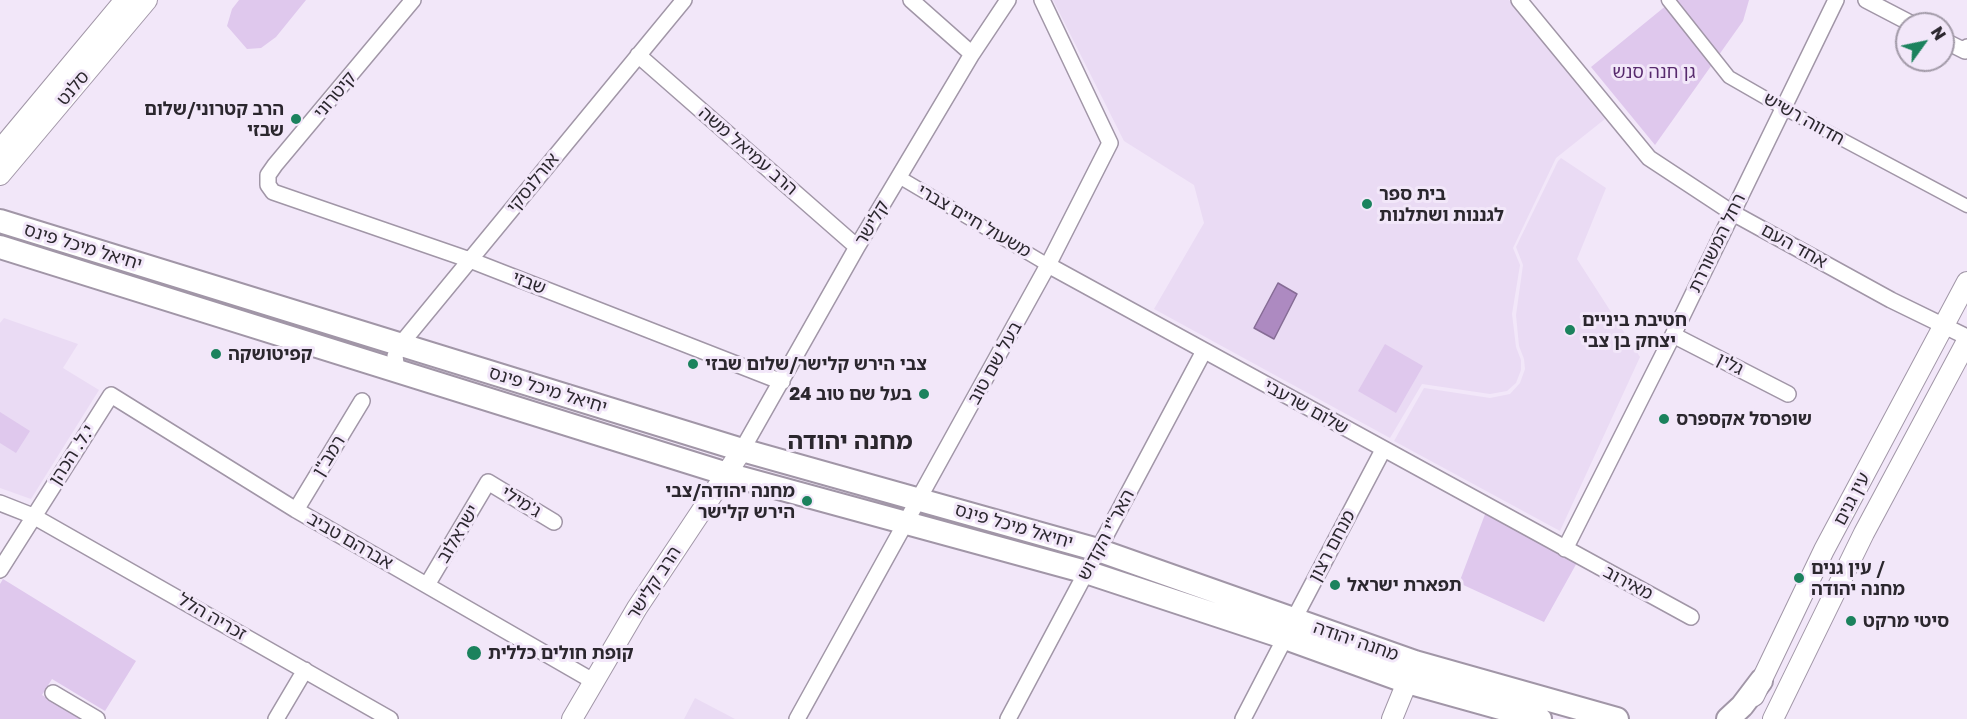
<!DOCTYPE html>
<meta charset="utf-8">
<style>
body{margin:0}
#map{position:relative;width:1967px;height:719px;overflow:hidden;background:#f2e7f9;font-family:"Golos Text",sans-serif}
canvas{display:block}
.north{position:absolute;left:1895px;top:12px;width:60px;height:60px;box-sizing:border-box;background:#f2e7f9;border:2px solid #a29aa8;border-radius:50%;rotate:57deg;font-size:16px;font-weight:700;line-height:24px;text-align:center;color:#2b272e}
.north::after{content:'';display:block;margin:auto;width:21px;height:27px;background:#1b825d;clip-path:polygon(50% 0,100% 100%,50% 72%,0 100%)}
</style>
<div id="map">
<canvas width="1967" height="719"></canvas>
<div class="north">N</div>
</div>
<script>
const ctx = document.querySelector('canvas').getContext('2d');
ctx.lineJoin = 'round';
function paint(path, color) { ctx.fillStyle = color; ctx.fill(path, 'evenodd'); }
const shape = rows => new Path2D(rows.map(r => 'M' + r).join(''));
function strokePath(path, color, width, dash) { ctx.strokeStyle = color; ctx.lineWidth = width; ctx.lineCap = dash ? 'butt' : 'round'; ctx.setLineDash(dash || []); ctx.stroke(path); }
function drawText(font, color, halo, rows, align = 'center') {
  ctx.font = font + ' "Golos Text","Noto Sans Hebrew",sans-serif'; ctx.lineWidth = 6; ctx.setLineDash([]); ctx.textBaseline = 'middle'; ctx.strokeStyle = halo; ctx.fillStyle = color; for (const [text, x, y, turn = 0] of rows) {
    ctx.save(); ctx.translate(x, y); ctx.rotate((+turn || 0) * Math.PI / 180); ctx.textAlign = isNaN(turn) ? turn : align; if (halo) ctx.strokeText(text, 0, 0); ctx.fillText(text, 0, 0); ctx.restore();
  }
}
paint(shape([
 [1053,0,1509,0,1605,119,1556,158,1513,248,1520,265,1512,314,1516,347,1521,360,1521,370,1516,383,1507,391,1490,394,1422,384,1390,438,1154,309,1204,223,1194,185,1124,141],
 [1561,158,1606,188,1577,259,1640,357,1560,531,1394,441,1424,388,1490,398,1510,394,1520,383,1525,369,1524,359,1519,346,1516,315,1523,265,1516,247,1558,161],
 [4,318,78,344,63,368,99,390,31,499,0,488,0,323],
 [695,698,735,719,684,719]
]), '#eadbf4');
paint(shape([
 [239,0,306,0,276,37,261,48,247,49,227,26,232,9],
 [1673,0,1749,0,1743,21,1655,145,1591,67],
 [1385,344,1423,366,1396,413,1358,391],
 [0,412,30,431,16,453,0,443],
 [1487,509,1579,559,1544,622,1459,583],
 [3,579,136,661,105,711,52,679,42,695,83,719,0,719,0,584]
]), '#dfc8ed');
const water = shape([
 [1278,283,1297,294,1274,339,1254,328,1278,283]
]);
paint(water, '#ad8ac1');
strokePath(water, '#866c95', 1.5);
const pedestrian = shape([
 [1668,0,1729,77,1783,108,1967,206],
 [899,177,1048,265]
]);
const minor = shape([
 [413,0,275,165,268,175,268,185,273,192,470,260,782,382],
 [911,0,972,54],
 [1519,0,1649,158,1731,212,1891,300,1967,337],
 [1866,0,1912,24],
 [1943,40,1965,51,1967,47],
 [638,55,857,247],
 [1048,265,1691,617],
 [1673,335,1788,394],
 [397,371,395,356,400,345,684,0],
 [742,450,857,247,972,54,1008,0],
 [0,503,33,516,390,719],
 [296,510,362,401],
 [1565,549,1673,335,1836,0],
 [0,570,111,395,296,510,593,681],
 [427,585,488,482,554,522],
 [1294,628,1294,619,1383,450],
 [53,693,97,719],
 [276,719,305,670],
 [797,719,1048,265,1110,143,1042,0],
 [1008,719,1204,351],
 [1243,719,1285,638,1286,630]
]);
const tertiary = shape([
 [0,150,125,0],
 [0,175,147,0],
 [1754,696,1824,550,1967,282],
 [572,719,637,608,742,450],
 [1392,719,1412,670],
 [1773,719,1864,533,1967,341]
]);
const secondary = shape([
 [0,221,742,450,1098,550,1415,662,1617,719],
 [0,247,727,474,1086,572,1277,635,1407,682,1540,719],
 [1728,719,1742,706,1761,681]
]);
strokePath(pedestrian, '#a196a7', 15);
strokePath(minor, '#a196a7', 18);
strokePath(tertiary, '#a196a7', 22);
strokePath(secondary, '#a196a7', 26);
strokePath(pedestrian, '#fff', 12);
strokePath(minor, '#fff', 15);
strokePath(tertiary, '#fff', 20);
strokePath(secondary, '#fff', 22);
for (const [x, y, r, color] of [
 [296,119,6,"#1b825d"],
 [1367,204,6,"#1b825d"],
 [1570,330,6,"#1b825d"],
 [216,354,6,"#1b825d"],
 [693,364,6,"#1b825d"],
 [924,394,6,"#1b825d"],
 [1664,419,6,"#1b825d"],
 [807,501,6,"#1b825d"],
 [1799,578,6,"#1b825d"],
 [1335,585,6,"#1b825d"],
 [1851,621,6,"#1b825d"],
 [474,653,8,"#1b825d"]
]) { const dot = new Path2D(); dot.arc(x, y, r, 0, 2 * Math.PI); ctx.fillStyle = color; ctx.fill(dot); strokePath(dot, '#f2e7f9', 2); }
drawText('18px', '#572a6d', '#f2e7f9', [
 ["גן חנה סנש",1654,72]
]);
drawText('18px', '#2b272e', '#f2e7f9', [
 ["סלנט",73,88,-50],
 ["קיטרוני",335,95,-50],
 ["חדווה רשיש",1804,119,29],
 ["הרב עמיאל משה",748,151,41],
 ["אורלנסקי",533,183,-51],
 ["משעול חיים צברי",974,221,30],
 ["קלישר",872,223,-59],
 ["רחל המשוררת",1717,243,-64],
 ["אחד העם",1794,246,29],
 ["יחיאל מיכל פינס",83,247,17],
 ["שבזי",529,283,21],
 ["בעל שם טוב",995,363,-61],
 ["גלין",1730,364,27],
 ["יחיאל מיכל פינס",548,390,17],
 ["שלום שרעבי",1306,407,29],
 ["י.ל. הכהן",72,455,-57],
 ["רמב\"ן",329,456,-58],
 ["עין גנים",1852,499,-62],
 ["ג'מילי",521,502,31],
 ["יחיאל מיכל פינס",1014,526,16],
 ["ישראלוב",458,534,-59],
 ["האר\"י הקדוש",1106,535,-62],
 ["אברהם טביב",350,541,30],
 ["מנחם רצון",1332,546,-62],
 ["הרב קלישר",654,583,-57],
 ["מאירוב",1628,583,28],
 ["זכריה הלל",212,617,30],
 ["מחנה יהודה",1356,641,19]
]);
drawText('bold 18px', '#2b272e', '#f2e7f9', [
 ["הרב קטרוני/שלום",284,109,"right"],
 ["שבזי",284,130,"right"],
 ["בית ספר",1379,194],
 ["לגננות ושתלנות",1379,215],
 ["חטיבת ביניים",1582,320],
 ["יצחק בן צבי",1582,341],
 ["קפיטושקה",228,354],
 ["צבי הירש קלישר/שלום שבזי",705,364],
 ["בעל שם טוב 24",912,394,"right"],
 ["שופרסל אקספרס",1676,419],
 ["מחנה יהודה/צבי",795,491,"right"],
 ["הירש קלישר",795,512,"right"],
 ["עין גנים /",1811,568],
 ["מחנה יהודה",1811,589],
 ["תפארת ישראל",1347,585],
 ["סיטי מרקט",1863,621],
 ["קופת חולים כללית",488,653]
], 'left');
drawText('bold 24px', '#2b272e', '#f2e7f9', [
 ["מחנה יהודה",850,441]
]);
</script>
